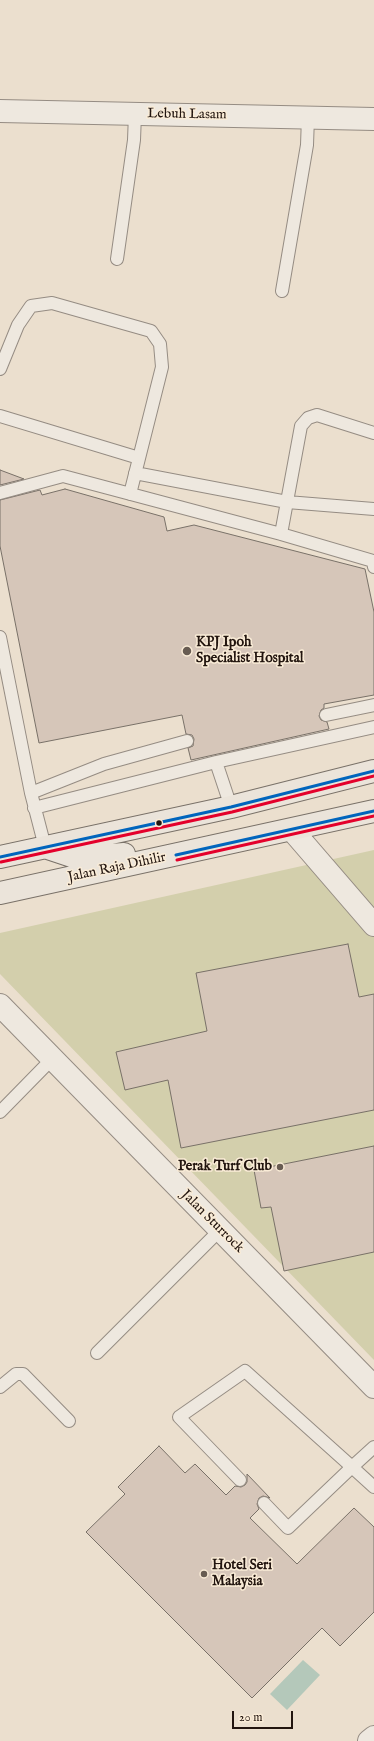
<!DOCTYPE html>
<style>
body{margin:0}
#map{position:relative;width:374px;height:1741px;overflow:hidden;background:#ebdfce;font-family:"IM FELL English",serif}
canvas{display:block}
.scale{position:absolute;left:232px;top:1711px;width:61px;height:18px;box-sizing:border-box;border:2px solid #22150f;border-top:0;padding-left:5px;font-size:12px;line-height:14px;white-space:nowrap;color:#22150f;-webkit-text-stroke:3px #faecd7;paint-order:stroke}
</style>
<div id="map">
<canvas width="374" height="1741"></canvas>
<div class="scale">20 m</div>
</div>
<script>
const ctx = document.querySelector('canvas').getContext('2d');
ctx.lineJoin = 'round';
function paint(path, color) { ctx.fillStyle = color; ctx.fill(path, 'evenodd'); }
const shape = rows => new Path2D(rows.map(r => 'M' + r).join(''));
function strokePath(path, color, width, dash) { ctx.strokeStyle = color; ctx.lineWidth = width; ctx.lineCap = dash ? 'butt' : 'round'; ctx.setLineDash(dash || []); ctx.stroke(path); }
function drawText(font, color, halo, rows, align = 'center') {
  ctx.font = font + ' "IM FELL English",serif'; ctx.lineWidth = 3; ctx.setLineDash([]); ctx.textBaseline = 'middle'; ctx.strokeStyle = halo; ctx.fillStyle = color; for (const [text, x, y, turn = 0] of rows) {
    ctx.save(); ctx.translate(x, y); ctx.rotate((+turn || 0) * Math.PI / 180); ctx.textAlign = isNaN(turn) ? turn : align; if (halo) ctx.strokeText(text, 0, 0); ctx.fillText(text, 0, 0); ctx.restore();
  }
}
paint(shape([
 [374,850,374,1360,0,974,0,933]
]), '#d3cfac');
paint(shape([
 [303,1660,320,1675,287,1710,270,1694]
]), '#b4c8ba');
const building = shape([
 [0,470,24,479,0,485,0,470],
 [65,489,164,517,167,531,194,525,365,569,374,612,374,695,324,704,324,708,321,710,319,716,321,720,327,722,329,729,191,760,188,748,193,746,194,739,192,735,186,734,182,715,39,743,0,546,0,500,40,490,42,495,65,489],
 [348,944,359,997,374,994,374,1110,181,1148,168,1080,125,1090,116,1052,207,1031,196,973,348,944],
 [374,1146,374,1252,284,1271,271,1207,261,1208,254,1170,374,1146],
 [159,1446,185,1473,195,1464,226,1495,235,1486,241,1487,245,1485,247,1482,247,1474,270,1498,263,1496,259,1498,257,1504,259,1509,250,1518,297,1564,354,1508,374,1527,374,1612,340,1646,322,1628,252,1698,86,1532,125,1494,118,1487,159,1446]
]);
paint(building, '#d6c6b9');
strokePath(building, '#797168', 1);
const lane = shape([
 [117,259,134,140,135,114],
 [282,291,307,145,308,117],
 [0,369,18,325,31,306,52,303,151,331,160,344,162,367,130,494],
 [0,416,139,458],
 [135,473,287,502,374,509],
 [0,493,63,476,281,534,373,561,374,567],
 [281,534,301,426,308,418,317,415,374,433],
 [0,637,31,793,45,847],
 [326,715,374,705],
 [216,762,231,807],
 [31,793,104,764,187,741],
 [34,808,216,762,374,727],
 [0,1112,52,1059],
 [97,1353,220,1230],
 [0,1387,16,1374,23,1374,69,1421],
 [374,1447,352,1467,374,1487],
 [240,1480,179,1417,245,1371,352,1467,288,1528,264,1503]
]);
const street = shape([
 [0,111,374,119],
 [292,830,374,925],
 [0,1005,374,1387],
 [369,1741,374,1737]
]);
const primary = shape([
 [45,847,78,858,124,854],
 [0,857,231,807,374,771],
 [0,893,374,811]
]);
strokePath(lane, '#958c83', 14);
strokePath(street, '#958c83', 24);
strokePath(primary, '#797168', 24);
strokePath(lane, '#eee8df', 12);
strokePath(street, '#eee8df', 22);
strokePath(primary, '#ebe4da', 22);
strokePath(shape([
 [176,855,374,811],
 [0,857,231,807,374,771]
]), '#0065bd', 3);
strokePath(shape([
 [177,860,374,816],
 [1,862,232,812,374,776]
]), '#e4002b', 3);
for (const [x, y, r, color] of [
 [187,651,5,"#685c52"],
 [159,823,3.5,"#22150f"],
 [280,1167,4,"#685c52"],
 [204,1574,4,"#685c52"]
]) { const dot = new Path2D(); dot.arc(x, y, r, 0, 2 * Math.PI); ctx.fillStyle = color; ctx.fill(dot); strokePath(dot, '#faecd7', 1.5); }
drawText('14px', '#22150f', '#faecd7', [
 ["Lebuh Lasam",187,115,1],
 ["Jalan Raja Dihilir",117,868,-12],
 ["Jalan Sturrock",212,1222,45]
]);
drawText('bold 14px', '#22150f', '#faecd7', [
 ["KPJ Ipoh",196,643],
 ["Specialist Hospital",196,659],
 ["Perak Turf Club",272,1167,"right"],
 ["Hotel Seri",212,1566],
 ["Malaysia",212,1582]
], 'left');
</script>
